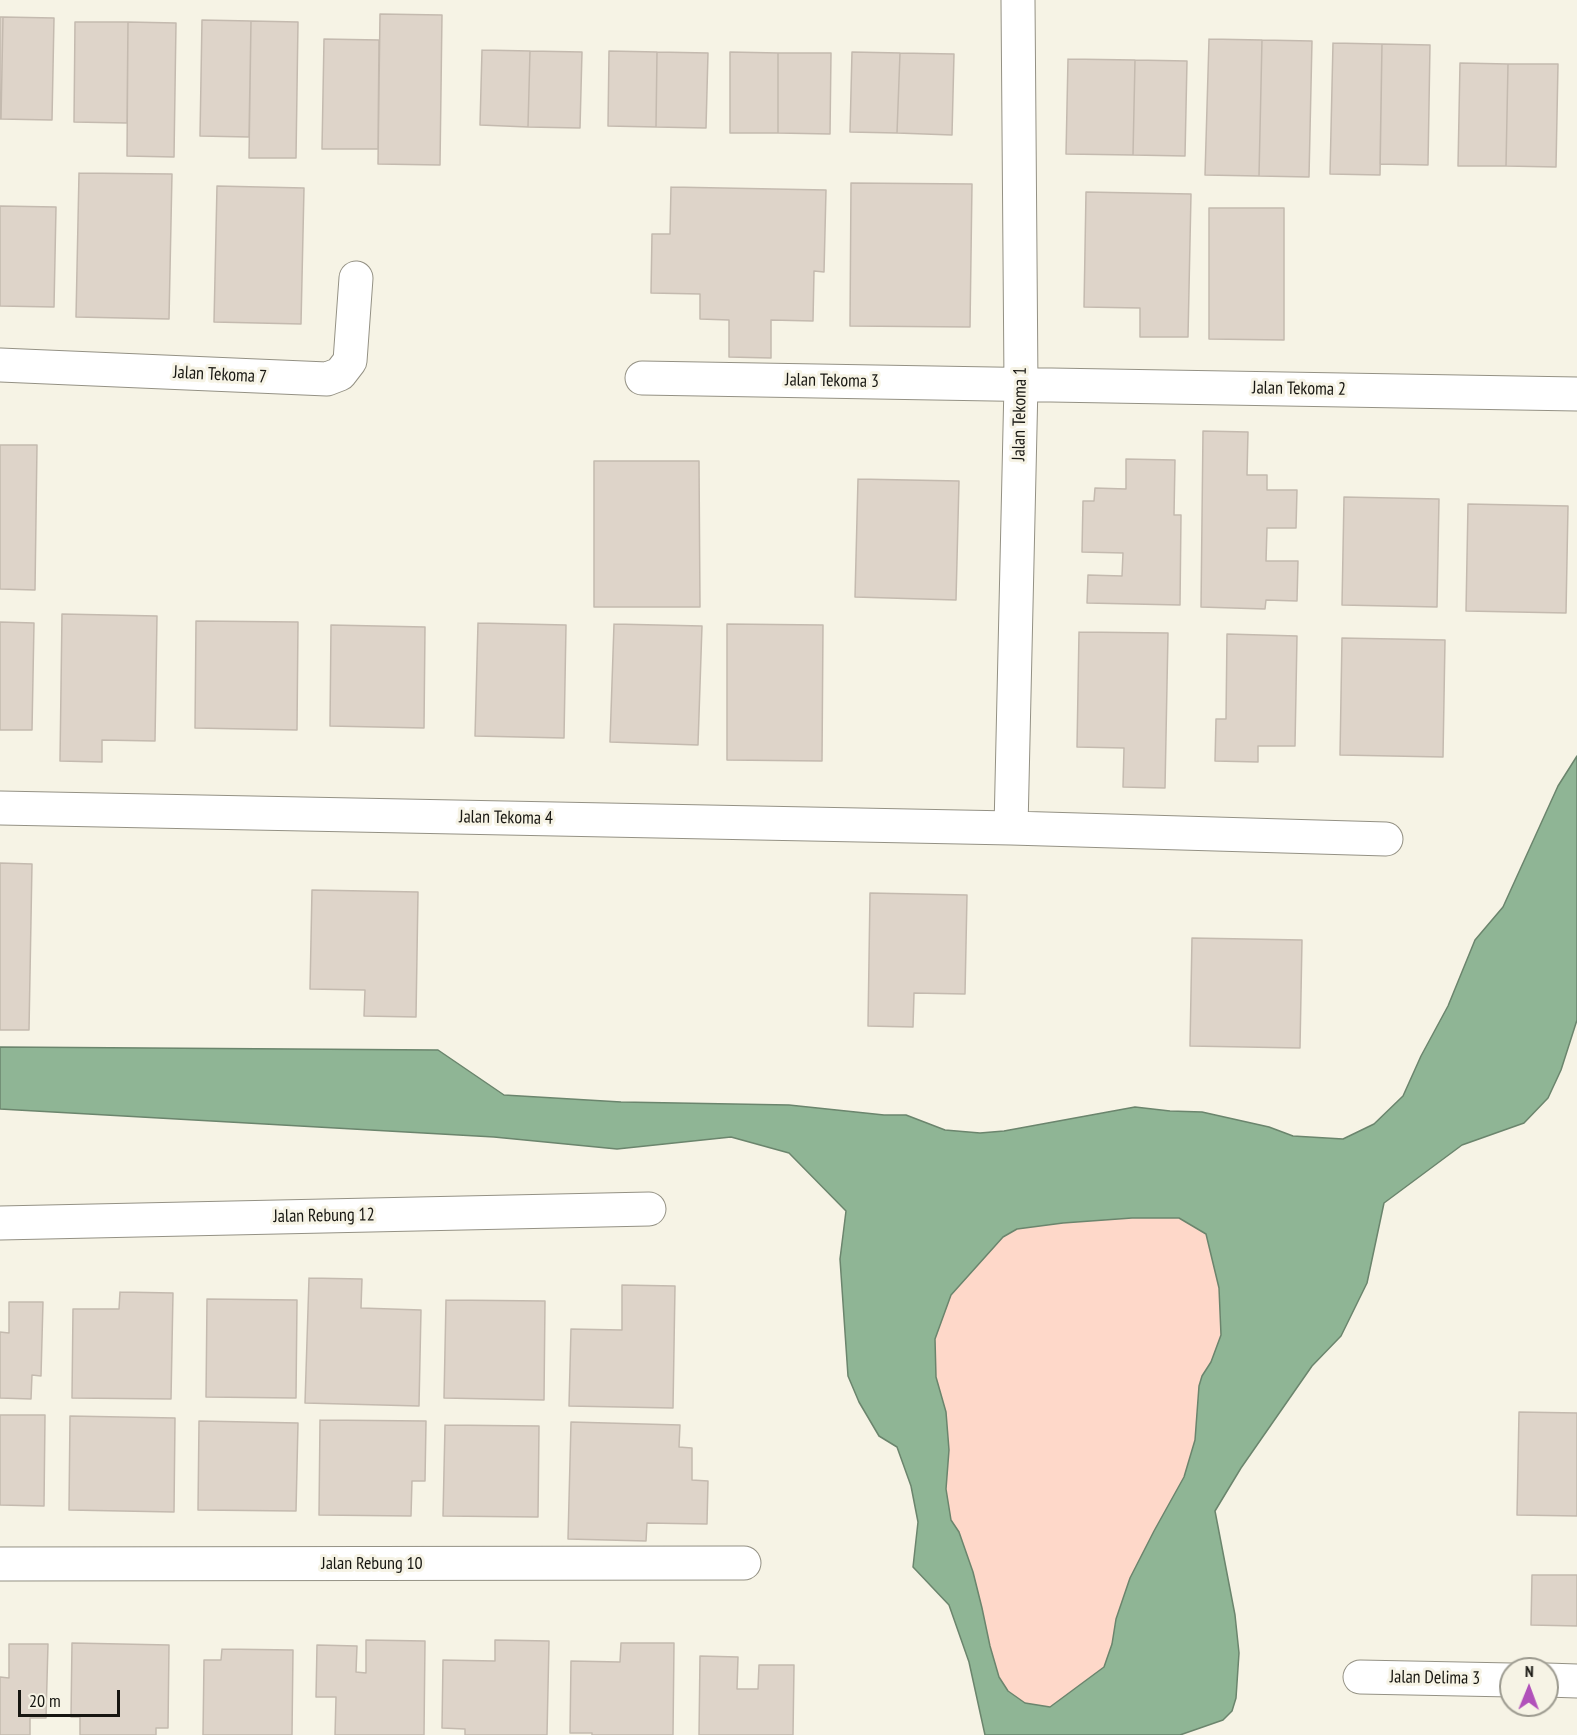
<!DOCTYPE html>
<style>
body{margin:0}
#map{position:relative;width:1577px;height:1735px;overflow:hidden;background:#f6f3e5;font-family:"PT Sans Narrow",sans-serif}
canvas{display:block}
.north{position:absolute;left:1499px;top:1657px;width:60px;height:60px;box-sizing:border-box;background:#f6f3e5;border:2px solid #9d9b90;border-radius:50%;rotate:1deg;font-size:16px;font-weight:700;line-height:24px;text-align:center;color:#171611}
.north::after{content:'';display:block;margin:auto;width:21px;height:27px;background:#b151ba;clip-path:polygon(50% 0,100% 100%,50% 72%,0 100%)}
.scale{position:absolute;left:18px;top:1690px;width:102px;height:27px;box-sizing:border-box;border:3px solid #171611;border-top:0;padding-left:8px;font-size:18px;line-height:21px;white-space:nowrap;color:#171611;-webkit-text-stroke:4px #f6f3e5;paint-order:stroke}
</style>
<div id="map">
<canvas width="1577" height="1735"></canvas>
<div class="north">N</div>
<div class="scale">20 m</div>
</div>
<script>
const ctx = document.querySelector('canvas').getContext('2d');
ctx.lineJoin = 'round';
function paint(path, color) { ctx.fillStyle = color; ctx.fill(path, 'evenodd'); }
const shape = rows => new Path2D(rows.map(r => 'M' + r).join(''));
function strokePath(path, color, width, dash) { ctx.strokeStyle = color; ctx.lineWidth = width; ctx.lineCap = dash ? 'butt' : 'round'; ctx.setLineDash(dash || []); ctx.stroke(path); }
function drawText(font, color, halo, rows, align = 'center') {
  ctx.font = font + ' "PT Sans Narrow",sans-serif'; ctx.lineWidth = 6; ctx.setLineDash([]); ctx.textBaseline = 'middle'; ctx.strokeStyle = halo; ctx.fillStyle = color; for (const [text, x, y, turn = 0] of rows) {
    ctx.save(); ctx.translate(x, y); ctx.rotate((+turn || 0) * Math.PI / 180); ctx.textAlign = isNaN(turn) ? turn : align; if (halo) ctx.strokeText(text, 0, 0); ctx.fillText(text, 0, 0); ctx.restore();
  }
}
paint(shape([
 [1132,1218,1179,1218,1206,1234,1219,1288,1221,1335,1211,1362,1202,1375,1199,1386,1195,1440,1184,1477,1154,1531,1130,1578,1116,1619,1112,1644,1104,1667,1050,1707,1025,1703,1008,1691,999,1677,990,1646,982,1608,973,1572,959,1532,951,1520,946,1489,949,1450,946,1412,936,1377,935,1339,951,1295,1003,1237,1017,1229,1063,1223]
]), '#fed8c9');
const water = shape([
 [1577,756,1577,1020,1561,1070,1548,1098,1524,1123,1462,1145,1384,1203,1367,1283,1341,1336,1312,1366,1241,1468,1215,1511,1235,1615,1239,1653,1236,1698,1232,1711,1223,1720,1180,1735,985,1735,969,1662,949,1605,913,1567,918,1522,911,1486,897,1447,879,1436,859,1402,848,1376,840,1259,846,1211,789,1153,731,1137,617,1149,494,1137,0,1109,0,1047,438,1050,504,1095,621,1102,789,1105,884,1115,906,1115,945,1130,980,1133,1004,1131,1135,1107,1170,1111,1202,1112,1269,1127,1293,1136,1343,1139,1374,1124,1403,1096,1421,1056,1448,1006,1475,940,1503,907,1558,786,1577,756],
 [1132,1218,1179,1218,1206,1234,1219,1288,1221,1335,1211,1362,1202,1376,1199,1386,1195,1440,1184,1477,1154,1531,1130,1578,1116,1619,1112,1644,1104,1667,1050,1707,1025,1703,1008,1691,999,1677,990,1646,982,1608,973,1572,959,1532,951,1520,946,1489,949,1450,946,1412,936,1377,935,1339,951,1295,1003,1237,1017,1229,1063,1223,1132,1218]
]);
paint(water, '#8fb595');
strokePath(water, '#6b856d', 1.5);
const building = shape([
 [380,14,442,15,440,165,378,164,380,14],
 [0,17,3,17,1,119,0,119,0,17],
 [3,17,54,18,52,120,1,119,3,17],
 [202,20,251,21,249,137,200,136,202,20],
 [251,21,298,22,296,158,249,158,251,21],
 [75,22,128,22,127,123,74,122,75,22],
 [128,22,176,23,174,157,127,156,128,22],
 [324,39,379,40,378,149,322,149,324,39],
 [1209,39,1262,40,1259,176,1205,175,1209,39],
 [1262,40,1312,41,1309,177,1259,176,1262,40],
 [1333,43,1382,44,1380,175,1330,174,1333,43],
 [1382,44,1430,45,1428,165,1380,164,1382,44],
 [482,50,530,51,528,127,480,125,482,50],
 [530,51,582,52,580,128,528,127,530,51],
 [609,51,657,52,656,127,608,126,609,51],
 [657,52,708,53,706,128,656,127,657,52],
 [730,52,778,53,778,133,730,133,730,52],
 [852,52,900,53,897,133,850,132,852,52],
 [778,53,831,53,830,134,778,133,778,53],
 [900,53,954,54,952,135,897,133,900,53],
 [1068,59,1135,60,1133,155,1066,154,1068,59],
 [1135,60,1187,61,1185,156,1133,155,1135,60],
 [1460,63,1508,64,1506,166,1458,166,1460,63],
 [1508,64,1558,64,1556,167,1506,166,1508,64],
 [79,173,172,174,169,319,76,317,79,173],
 [851,183,972,184,970,327,850,326,851,183],
 [217,186,304,188,301,324,214,322,217,186],
 [671,187,826,190,824,272,814,271,813,321,771,320,771,358,729,357,729,320,700,319,700,294,651,293,652,234,670,234,671,187],
 [1086,192,1191,194,1188,337,1140,337,1140,308,1084,307,1086,192],
 [0,206,56,207,54,307,0,306,0,206],
 [1209,208,1284,208,1284,340,1209,339,1209,208],
 [1203,431,1248,432,1247,475,1267,475,1267,490,1297,490,1296,528,1267,528,1266,561,1298,561,1297,601,1266,600,1265,609,1201,607,1203,431],
 [0,445,37,445,35,590,0,589,0,445],
 [1126,459,1175,460,1174,515,1181,515,1180,605,1087,603,1088,575,1122,576,1123,553,1082,552,1083,501,1094,501,1095,488,1126,489,1126,459],
 [594,461,699,461,700,607,594,607,594,461],
 [858,479,959,481,956,600,855,597,858,479],
 [1344,497,1439,499,1437,607,1342,605,1344,497],
 [1468,504,1568,506,1566,613,1466,611,1468,504],
 [62,614,157,616,155,741,102,740,102,762,60,761,62,614],
 [196,621,298,622,297,730,195,728,196,621],
 [0,622,34,623,32,730,0,730,0,622],
 [478,623,566,625,564,738,475,736,478,623],
 [614,624,702,626,698,745,610,742,614,624],
 [727,624,823,625,822,761,727,760,727,624],
 [331,625,425,627,424,728,330,726,331,625],
 [1079,632,1168,633,1165,788,1123,787,1124,748,1077,747,1079,632],
 [1227,634,1297,636,1295,746,1258,746,1258,762,1215,761,1216,719,1226,719,1227,634],
 [1342,638,1445,640,1443,757,1340,755,1342,638],
 [0,863,32,864,29,1030,0,1030,0,863],
 [312,890,418,892,416,1017,364,1016,365,990,310,989,312,890],
 [870,893,967,895,965,994,914,993,913,1027,868,1026,870,893],
 [1192,938,1302,940,1300,1048,1190,1046,1192,938],
 [309,1278,362,1279,361,1308,421,1310,419,1406,305,1403,309,1278],
 [622,1285,675,1286,673,1408,569,1406,571,1329,622,1330,622,1285],
 [120,1292,173,1293,171,1399,72,1398,73,1309,119,1309,120,1292],
 [207,1299,297,1300,296,1398,206,1397,207,1299],
 [446,1300,545,1301,544,1400,444,1398,446,1300],
 [9,1302,43,1302,41,1376,32,1375,31,1399,0,1398,0,1332,9,1333,9,1302],
 [1519,1412,1577,1413,1577,1516,1517,1515,1519,1412],
 [0,1415,45,1415,44,1506,0,1505,0,1415],
 [70,1416,175,1418,174,1512,69,1510,70,1416],
 [320,1420,426,1421,425,1481,412,1481,411,1516,319,1515,320,1420],
 [199,1421,298,1423,296,1511,198,1510,199,1421],
 [571,1422,680,1425,679,1447,692,1448,692,1480,708,1481,707,1524,647,1523,646,1541,568,1539,571,1422],
 [445,1425,539,1426,538,1517,443,1516,445,1425],
 [1532,1575,1577,1575,1577,1626,1531,1625,1532,1575],
 [366,1640,425,1641,424,1735,335,1735,336,1697,316,1697,317,1645,357,1646,356,1672,366,1673,366,1640],
 [495,1640,549,1641,547,1735,465,1735,465,1729,442,1728,443,1660,495,1661,495,1640],
 [72,1643,169,1645,168,1728,156,1728,156,1735,80,1735,80,1717,71,1717,72,1643],
 [621,1643,674,1643,673,1735,592,1735,592,1733,570,1733,571,1661,620,1662,621,1643],
 [9,1644,48,1644,46,1718,30,1718,30,1735,0,1735,0,1677,9,1678,9,1644],
 [222,1649,293,1650,292,1735,203,1735,204,1660,221,1660,222,1649],
 [700,1656,738,1657,737,1689,758,1689,759,1665,794,1665,793,1735,699,1735,700,1656]
]);
paint(building, '#ded4c9');
strokePath(building, '#c4baaf', 1.5);
const minor = shape([
 [0,365,327,379,340,374,350,361,356,278],
 [642,378,1577,394],
 [0,808,1011,828,1386,839],
 [1011,828,1021,384,1018,0],
 [0,1223,649,1209],
 [0,1564,744,1563],
 [1360,1677,1511,1680],
 [1547,1680,1577,1681]
]);
strokePath(minor, '#949184', 35);
strokePath(minor, '#fff', 33);
drawText('18px', '#171611', '#f6f3e5', [
 ["Jalan Tekoma 7",220,375,3],
 ["Jalan Tekoma 3",832,381,1],
 ["Jalan Tekoma 2",1299,389,1],
 ["Jalan Tekoma 1",1020,414,-89],
 ["Jalan Tekoma 4",506,818,1],
 ["Jalan Rebung 12",324,1216,-1],
 ["Jalan Rebung 10",372,1564],
 ["Jalan Delima 3",1435,1678,1]
]);
</script>
